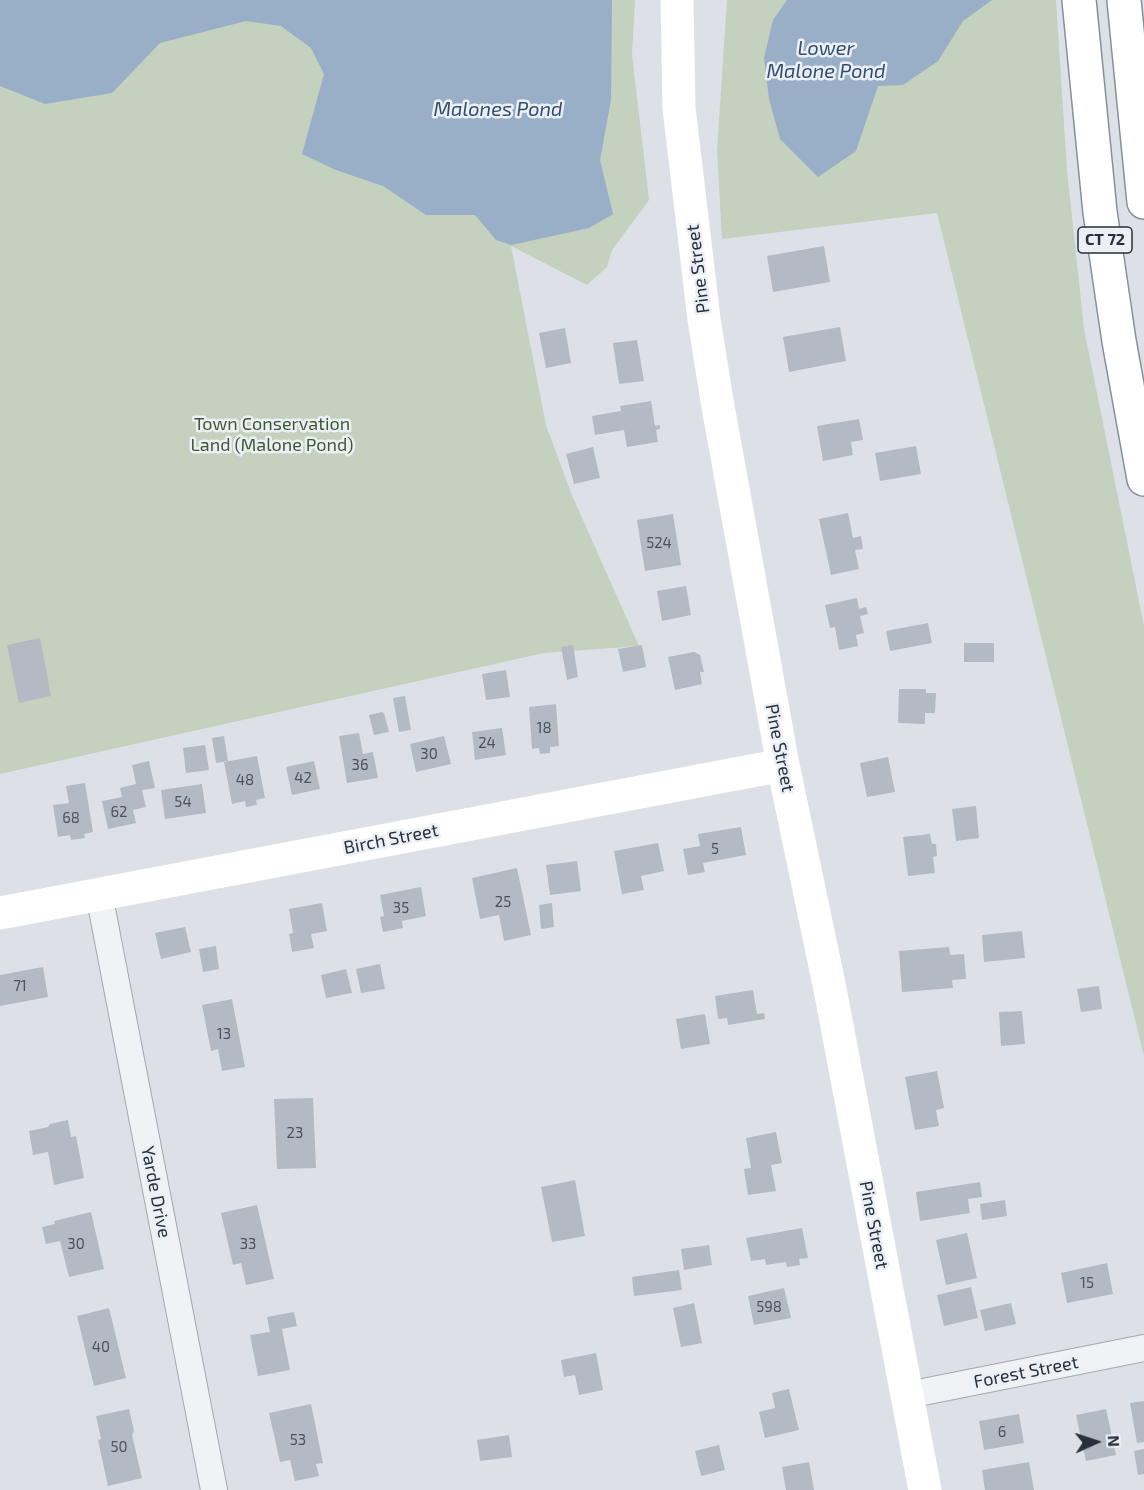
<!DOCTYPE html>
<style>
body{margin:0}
#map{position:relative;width:1144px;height:1490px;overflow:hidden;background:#dde1e7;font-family:"Exo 2",sans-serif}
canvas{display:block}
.north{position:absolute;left:1066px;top:1412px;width:60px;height:60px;-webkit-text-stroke:4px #ecf0f5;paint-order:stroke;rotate:87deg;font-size:16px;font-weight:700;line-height:24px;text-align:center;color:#272f3d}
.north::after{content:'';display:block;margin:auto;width:21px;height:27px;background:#272f3d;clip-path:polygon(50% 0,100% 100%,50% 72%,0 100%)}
</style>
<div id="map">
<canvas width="1144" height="1490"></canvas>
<div class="north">N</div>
</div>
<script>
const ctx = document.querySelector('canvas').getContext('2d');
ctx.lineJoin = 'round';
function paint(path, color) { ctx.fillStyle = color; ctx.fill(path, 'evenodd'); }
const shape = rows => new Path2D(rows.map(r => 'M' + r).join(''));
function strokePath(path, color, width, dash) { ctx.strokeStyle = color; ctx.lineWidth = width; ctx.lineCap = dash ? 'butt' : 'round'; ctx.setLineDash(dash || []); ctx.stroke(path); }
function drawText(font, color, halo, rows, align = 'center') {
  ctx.font = font + ' "Exo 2",sans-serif'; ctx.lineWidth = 5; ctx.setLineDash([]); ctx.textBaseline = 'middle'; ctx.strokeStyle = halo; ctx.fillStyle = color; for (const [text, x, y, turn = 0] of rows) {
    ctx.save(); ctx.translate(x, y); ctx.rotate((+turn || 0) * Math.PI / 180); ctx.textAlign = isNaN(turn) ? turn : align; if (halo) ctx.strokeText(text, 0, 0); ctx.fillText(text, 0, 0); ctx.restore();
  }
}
paint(shape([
 [0,0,635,0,632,55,649,200,612,250,607,267,587,285,511,246,546,425,571,493,639,646,544,653,0,774],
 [727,0,1056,0,1067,170,1084,329,1144,626,1144,1056,937,213,722,239,717,151]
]), '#c3d1be');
paint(shape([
 [0,0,612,0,611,100,600,160,613,214,589,228,511,245,496,240,475,215,426,215,383,186,336,170,302,154,324,74,311,48,281,26,246,21,160,43,112,93,45,104,0,86],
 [787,0,992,0,963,21,938,61,903,85,878,86,856,151,818,177,780,139,769,99,764,58,773,20]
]), '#98afc7');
paint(shape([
 [824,246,830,282,773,292,767,256],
 [840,327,846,361,789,372,783,337],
 [565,328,571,363,546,368,539,333],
 [637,340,644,381,619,384,613,343],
 [651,401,655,426,660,425,660,429,656,430,658,442,627,447,624,430,595,435,592,416,621,411,620,406],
 [859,419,863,440,851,442,853,455,823,461,817,426],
 [916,446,921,474,880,481,875,453],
 [593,447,600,478,574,484,566,454],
 [848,513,853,538,861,536,863,549,855,550,859,569,831,575,819,519],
 [673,514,681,565,645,571,637,520],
 [686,586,691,615,662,621,657,591],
 [857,598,859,609,866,607,868,614,860,616,864,633,856,635,858,646,839,650,835,627,830,628,825,605],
 [928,623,932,643,890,651,886,631],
 [40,638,51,696,19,703,7,645],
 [964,643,994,643,994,662,964,662],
 [573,645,578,677,567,680,561,647],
 [642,645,646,667,623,672,618,649],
 [694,652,700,655,704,672,700,672,702,684,675,690,668,657],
 [506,670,510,697,486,700,482,674],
 [899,689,926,689,926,693,936,693,935,713,925,713,925,724,898,723],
 [405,696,411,730,399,732,393,698],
 [556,704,559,746,550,747,550,753,540,754,539,748,532,749,529,707],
 [382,712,384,713,389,732,374,735,369,715],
 [502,728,506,755,475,760,472,732],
 [359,733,363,754,373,752,378,778,347,783,339,736],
 [224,736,228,761,216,763,212,738],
 [444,736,451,764,416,772,410,744],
 [205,745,209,770,186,773,183,748],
 [257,756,265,798,256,800,257,805,246,807,245,801,232,804,224,762],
 [888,757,895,792,867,797,860,763],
 [149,761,155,788,142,790,146,807,133,810,136,823,108,829,102,801,122,797,120,788,136,784,132,765],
 [314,761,320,789,292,795,286,767],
 [85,783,93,832,84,834,85,838,71,840,70,835,58,837,53,805,69,803,66,786],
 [202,784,206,813,165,819,161,790],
 [976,806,979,838,956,841,952,809],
 [741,827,746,855,703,863,705,872,688,875,683,849,700,846,698,834],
 [930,834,932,844,936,844,937,856,933,857,935,873,908,876,903,837],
 [658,843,664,871,641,876,644,890,622,894,614,851],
 [577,861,581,891,550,895,546,865],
 [517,868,531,935,504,941,499,915,480,919,472,878],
 [421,887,426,916,402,921,403,928,383,932,380,917,384,916,380,895],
 [322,903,327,931,311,934,314,948,292,952,289,934,293,933,289,909],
 [552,903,554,927,541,929,539,905],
 [185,927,191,952,161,959,155,933],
 [1022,931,1025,958,984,962,982,935],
 [216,946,219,969,203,972,199,949],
 [949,947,950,955,964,954,966,979,952,980,953,988,902,992,899,951],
 [380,964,385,989,361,993,356,969],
 [43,967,48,997,0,1006,0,975],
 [346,969,352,993,326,998,321,975],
 [1099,986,1102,1009,1081,1012,1077,989],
 [753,990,757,1014,764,1013,765,1019,728,1025,727,1018,718,1019,715,996],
 [232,999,245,1067,222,1071,218,1049,211,1051,202,1005],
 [1022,1011,1025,1044,1001,1046,999,1012],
 [705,1014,710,1044,681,1049,676,1019],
 [937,1071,944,1108,936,1110,939,1126,915,1130,905,1077],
 [313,1098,316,1168,277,1169,274,1099],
 [68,1120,71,1137,76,1136,84,1178,54,1185,48,1152,33,1155,29,1131,48,1127,50,1124],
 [776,1132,782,1163,771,1165,776,1191,748,1195,744,1169,751,1168,746,1138],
 [575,1180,585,1236,552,1242,541,1187],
 [980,1182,982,1197,968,1199,970,1213,920,1221,916,1192],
 [1005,1200,1007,1216,982,1220,980,1204],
 [257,1205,274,1279,246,1285,241,1263,233,1265,221,1213],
 [91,1212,104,1269,69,1277,60,1241,46,1244,42,1227,55,1224,54,1221],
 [802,1228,808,1258,799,1259,800,1265,787,1267,786,1262,766,1265,765,1259,751,1261,746,1238],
 [967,1233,977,1278,946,1285,936,1240],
 [709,1245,712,1265,684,1270,681,1249],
 [1107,1263,1113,1294,1067,1303,1061,1273],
 [679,1270,682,1290,634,1296,632,1277],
 [971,1287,978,1318,944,1326,937,1295],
 [784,1288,791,1318,754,1325,748,1296],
 [694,1303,702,1343,681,1347,673,1308],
 [1011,1303,1016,1324,985,1331,980,1310],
 [109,1308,126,1378,94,1386,77,1316],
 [294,1312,297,1326,282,1329,290,1370,258,1376,250,1335,270,1332,267,1317],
 [596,1353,603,1390,579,1395,575,1375,564,1377,561,1360],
 [789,1389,799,1430,765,1438,759,1412,775,1408,772,1393],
 [1144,1401,1144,1442,1137,1443,1130,1403],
 [311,1404,323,1463,316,1464,319,1476,295,1481,290,1460,280,1462,269,1413],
 [129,1409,134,1431,132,1435,142,1478,108,1486,98,1440,101,1439,96,1416],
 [1106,1409,1116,1455,1086,1461,1076,1415],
 [1019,1414,1024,1443,984,1450,979,1421],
 [509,1435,512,1457,480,1461,477,1440],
 [719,1445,725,1470,701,1476,695,1451],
 [1144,1449,1144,1474,1138,1475,1134,1451],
 [809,1462,814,1490,786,1490,782,1467],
 [1029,1462,1034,1490,985,1490,982,1470]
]), '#b4bac4');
const street = shape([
 [99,894,214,1490],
 [908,1395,1144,1348]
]);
const highway = shape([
 [1079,0,1100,212,1119,341,1144,479],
 [1124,0,1144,202]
]);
strokePath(street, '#a3a8b1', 28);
strokePath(highway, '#858f9d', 36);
strokePath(street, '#f0f2f5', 26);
strokePath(shape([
 [677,0,679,108,704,319,717,401,783,765,830,989,925,1490],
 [0,913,783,765]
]), '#fff', 33);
strokePath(highway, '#fff', 33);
drawText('15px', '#4a525f', null, [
 ["524",659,543],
 ["18",544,728],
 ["24",487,743],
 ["30",429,754],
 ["36",360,765],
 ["42",303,778],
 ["48",245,780],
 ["54",183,802],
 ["62",119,812],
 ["68",71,818],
 ["5",715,849],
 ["25",503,902],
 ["35",401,908],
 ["71",20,986],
 ["13",224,1034],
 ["23",295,1133],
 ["30",76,1244],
 ["33",248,1244],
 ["15",1087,1283],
 ["598",769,1307],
 ["40",101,1347],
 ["6",1002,1432],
 ["53",298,1440],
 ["50",119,1447]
]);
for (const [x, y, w] of [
 [1105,240,54]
]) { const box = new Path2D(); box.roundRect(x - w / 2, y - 13, w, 26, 4.5); ctx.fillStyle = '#ecf0f5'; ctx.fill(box); strokePath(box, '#272f3d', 1.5); }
drawText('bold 16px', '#272f3d', null, [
 ["CT 72",1105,240]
]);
drawText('18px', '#272f3d', '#ecf0f5', [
 ["Pine Street",698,269,-97],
 ["Pine Street",780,748,79],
 ["Birch Street",391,839,-11],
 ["Yarde Drive",156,1192,79],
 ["Pine Street",874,1225,79],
 ["Forest Street",1026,1372,-11]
]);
drawText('18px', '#3b5934', '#ecf0f5', [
 ["Town Conservation",272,424],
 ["Land (Malone Pond)",272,445]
]);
drawText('italic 20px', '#314e71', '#ecf0f5', [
 ["Lower",826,48],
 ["Malone Pond",826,71],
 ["Malones Pond",498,109]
]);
</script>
